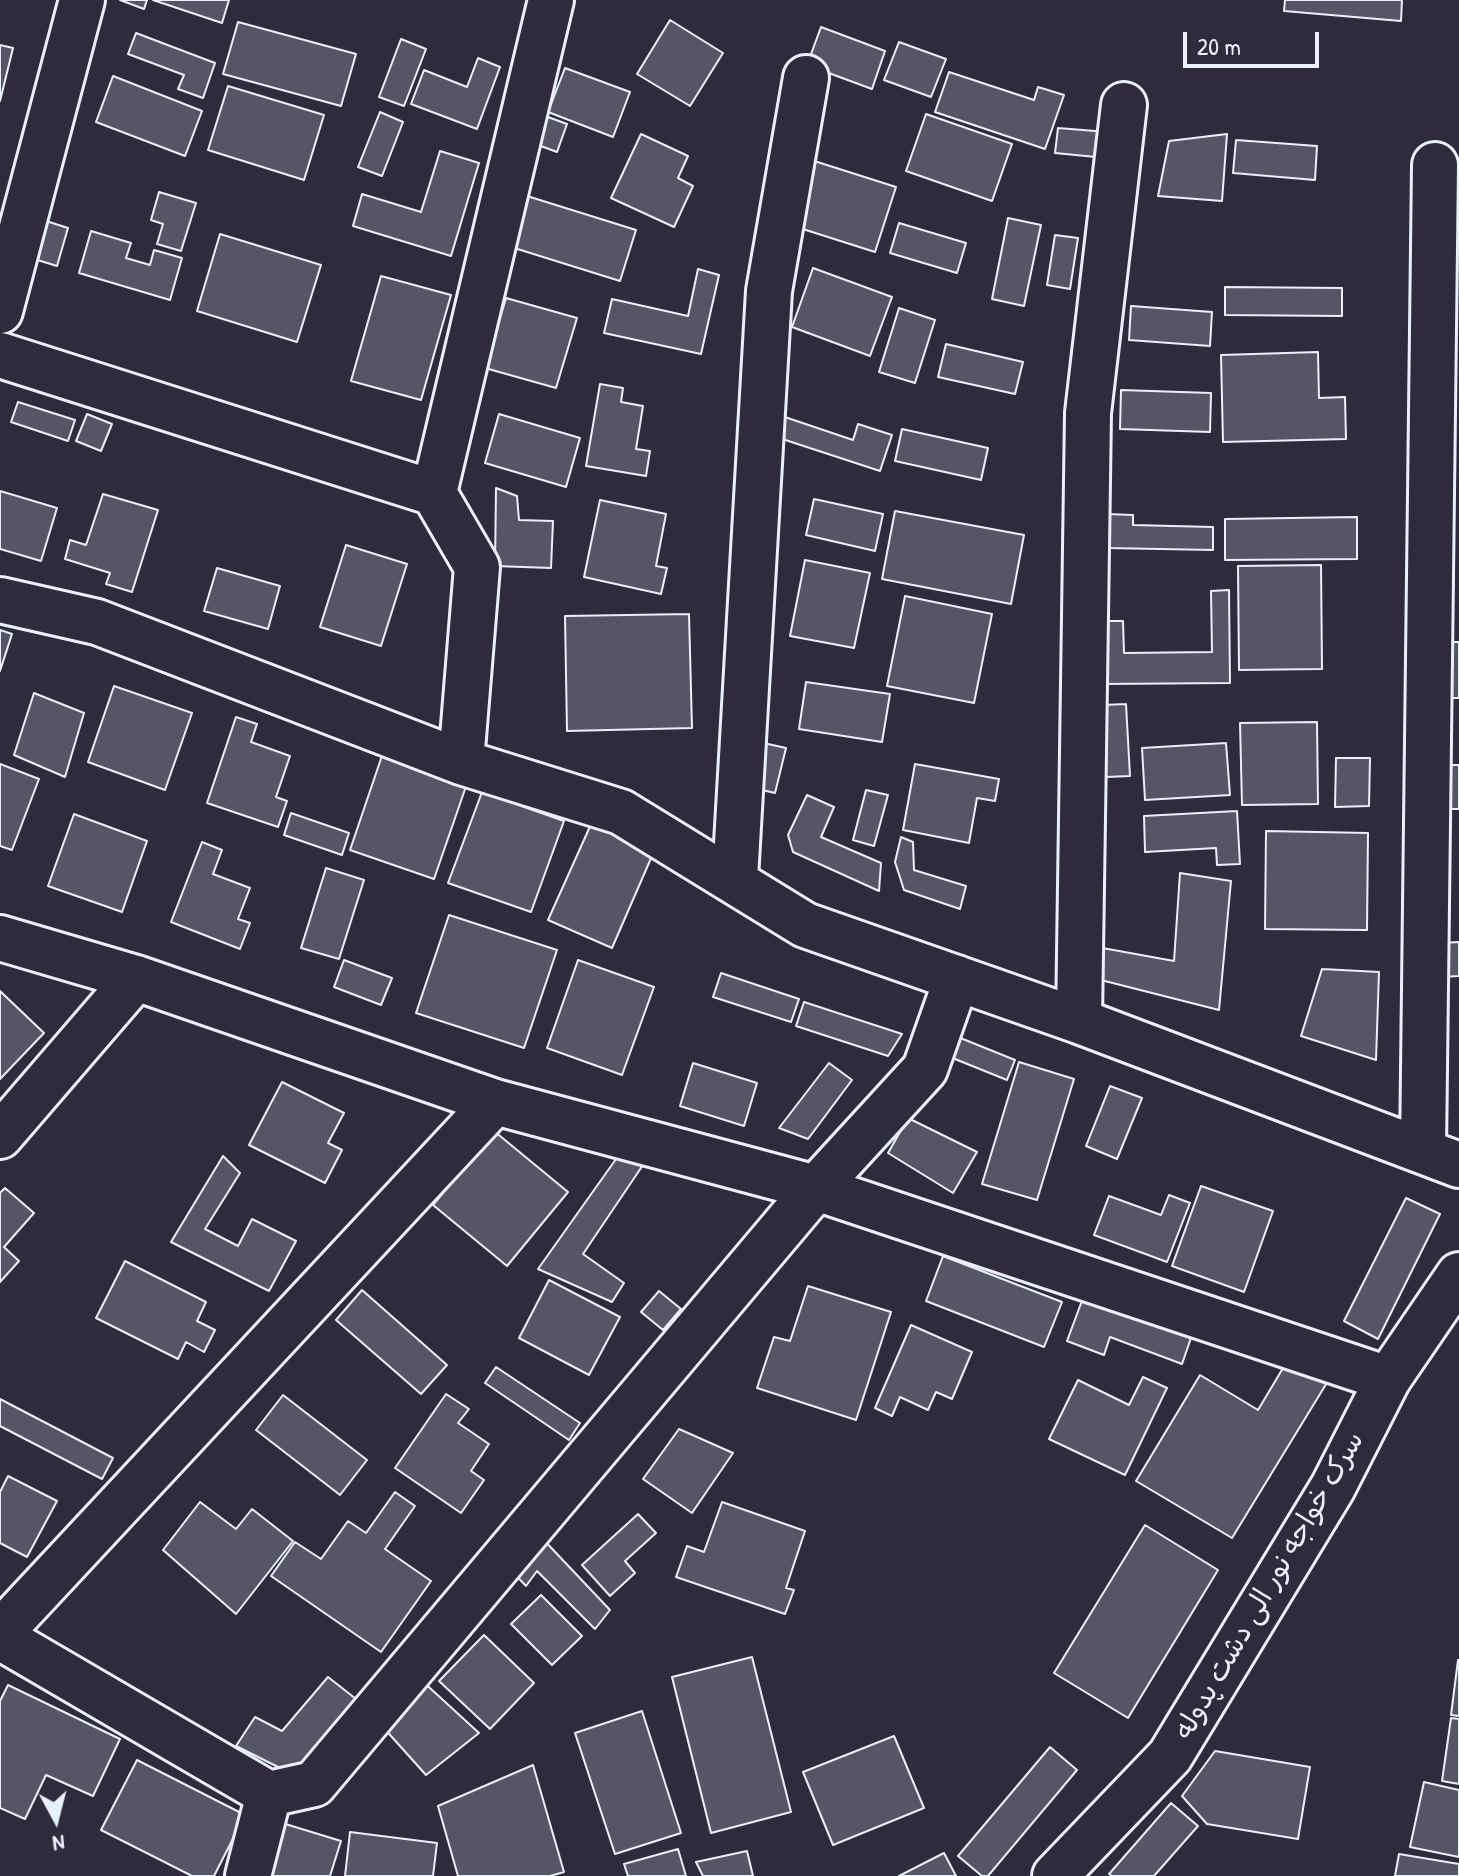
<!DOCTYPE html>
<meta charset="utf-8">
<style>
body{margin:0}
#map{position:relative;width:1459px;height:1876px;overflow:hidden;background:#2f2a3d;font-family:"Patrick Hand",sans-serif}
canvas{display:block}
.north{position:absolute;left:16px;top:1780px;width:80px;height:80px;-webkit-text-stroke:6px #2f2a3d;paint-order:stroke;rotate:173deg;font-size:22px;font-weight:700;line-height:32px;text-align:center;color:#e8f1f8}
.north::after{content:'';display:block;margin:auto;width:28px;height:36px;background:#e8f1f8;clip-path:polygon(50% 0,100% 100%,50% 72%,0 100%)}
.scale{position:absolute;left:1183px;top:32px;width:136px;height:36px;box-sizing:border-box;border:4px solid #e8f1f8;border-top:0;padding-left:10px;font-size:24px;line-height:28px;white-space:nowrap;color:#e8f1f8;-webkit-text-stroke:6px #2f2a3d;paint-order:stroke}
</style>
<div id="map">
<canvas width="1459" height="1876"></canvas>
<div class="north">N</div>
<div class="scale">20 m</div>
</div>
<script>
const ctx = document.querySelector('canvas').getContext('2d');
ctx.lineJoin = 'round';
function paint(path, color) { ctx.fillStyle = color; ctx.fill(path, 'evenodd'); }
const shape = rows => new Path2D(rows.map(r => 'M' + r).join(''));
function strokePath(path, color, width, dash) { ctx.strokeStyle = color; ctx.lineWidth = width; ctx.lineCap = dash ? 'butt' : 'round'; ctx.setLineDash(dash || []); ctx.stroke(path); }
function drawText(font, color, halo, rows, align = 'center') {
  ctx.font = font + ' "Patrick Hand","Playpen Sans Arabic",sans-serif'; ctx.lineWidth = 6; ctx.setLineDash([]); ctx.textBaseline = 'middle'; ctx.strokeStyle = halo; ctx.fillStyle = color; for (const [text, x, y, turn = 0] of rows) {
    ctx.save(); ctx.translate(x, y); ctx.rotate((+turn || 0) * Math.PI / 180); ctx.textAlign = isNaN(turn) ? turn : align; if (halo) ctx.strokeText(text, 0, 0); ctx.fillText(text, 0, 0); ctx.restore();
  }
}
const building = shape([
 [120,0,147,0,144,9,120,0],
 [153,0,229,0,222,23,153,0],
 [1285,0,1402,0,1401,21,1284,11,1285,0],
 [670,20,723,53,690,106,637,74,670,20],
 [238,22,356,54,341,106,223,74,238,22],
 [821,27,885,51,872,89,807,65,821,27],
 [136,33,215,63,203,98,178,89,184,75,128,54,136,33],
 [401,39,426,49,404,106,379,97,401,39],
 [899,42,946,59,931,97,884,80,899,42],
 [0,45,13,48,0,101,0,45],
 [478,58,500,67,477,129,411,104,424,70,467,87,478,58],
 [565,68,630,92,613,137,548,112,565,68],
 [949,72,1034,100,1038,87,1064,95,1045,149,935,112,949,72],
 [113,76,202,111,185,156,96,122,113,76],
 [228,86,324,115,304,180,208,150,228,86],
 [380,112,403,122,382,176,358,167,380,112],
 [926,114,1012,144,992,201,906,171,926,114],
 [548,117,567,124,557,152,538,145,548,117],
 [1058,128,1108,132,1106,158,1055,153,1058,128],
 [641,134,688,156,678,178,693,186,674,227,611,198,641,134],
 [1227,134,1222,201,1158,196,1169,141,1227,134],
 [1236,140,1317,146,1315,180,1233,173,1236,140],
 [440,151,479,163,451,256,353,226,362,194,421,212,440,151],
 [808,159,896,187,875,252,787,224,808,159],
 [159,192,196,203,181,251,157,244,163,224,151,220,159,192],
 [527,196,636,230,620,281,511,247,527,196],
 [1008,218,1041,225,1024,306,992,299,1008,218],
 [43,220,68,228,57,266,31,258,43,220],
 [899,223,966,243,957,273,890,253,899,223],
 [91,231,131,243,126,258,150,265,154,250,182,258,170,300,79,273,91,231],
 [220,234,321,265,297,342,197,311,220,234],
 [1055,235,1078,238,1070,289,1047,285,1055,235],
 [813,268,892,297,870,356,792,327,813,268],
 [698,269,719,275,701,354,604,333,612,299,688,316,698,269],
 [381,276,451,295,421,400,351,381,381,276],
 [1225,287,1342,288,1342,316,1225,315,1225,287],
 [506,298,577,318,556,388,485,368,506,298],
 [1131,306,1212,312,1210,346,1129,340,1131,306],
 [899,308,935,320,915,383,879,372,899,308],
 [946,344,1023,362,1015,394,938,377,946,344],
 [1318,352,1319,398,1345,397,1346,439,1223,442,1221,355,1318,352],
 [600,384,623,388,621,402,643,406,636,449,650,451,646,476,586,466,600,384],
 [1121,390,1211,393,1210,432,1120,429,1121,390],
 [18,402,75,420,68,441,11,422,18,402],
 [770,412,853,440,858,424,892,435,880,471,764,433,770,412],
 [87,414,112,424,101,451,76,441,87,414],
 [499,414,580,438,566,487,485,463,499,414],
 [902,429,988,448,981,480,895,461,902,429],
 [496,488,517,496,519,520,553,521,551,568,495,566,496,488],
 [0,491,57,508,41,561,0,549,0,491],
 [103,494,158,510,132,592,106,584,110,573,65,559,70,540,86,545,103,494],
 [814,499,883,514,875,551,806,535,814,499],
 [600,500,666,514,656,566,667,568,661,594,584,577,600,500],
 [895,511,1024,535,1011,604,882,579,895,511],
 [1107,514,1133,515,1133,525,1213,527,1213,550,1106,548,1107,514],
 [1357,517,1357,559,1225,560,1225,519,1357,517],
 [346,545,407,564,381,646,320,627,346,545],
 [805,560,870,573,854,648,790,636,805,560],
 [1321,565,1322,669,1239,670,1238,566,1321,565],
 [217,568,280,586,268,629,204,611,217,568],
 [1229,590,1230,683,1103,684,1103,621,1123,621,1124,653,1212,652,1211,591,1229,590],
 [905,596,992,614,974,703,887,686,905,596],
 [689,614,692,728,567,731,565,616,689,614],
 [0,630,12,634,0,671,0,630],
 [1438,642,1459,642,1459,698,1438,698,1438,642],
 [806,682,890,694,882,742,799,729,806,682],
 [114,686,192,713,165,790,88,762,114,686],
 [34,693,84,713,65,777,14,755,34,693],
 [1126,704,1130,776,1106,777,1102,705,1126,704],
 [236,717,257,724,251,742,290,756,276,797,287,801,278,827,207,803,236,717],
 [1317,722,1318,804,1242,805,1240,723,1317,722],
 [750,740,786,748,775,793,740,785,750,740],
 [387,741,472,769,434,879,350,850,387,741],
 [1226,743,1230,795,1145,800,1142,748,1226,743],
 [1336,758,1370,758,1369,806,1335,807,1336,758],
 [0,764,39,779,12,850,0,846,0,764],
 [915,764,999,779,995,801,977,798,969,843,903,830,915,764],
 [1450,765,1459,765,1459,809,1450,809,1450,765],
 [866,790,888,795,874,846,853,840,866,790],
 [482,792,564,821,531,912,448,883,482,792],
 [807,795,834,807,821,837,881,863,879,891,793,852,788,835,807,795],
 [1237,811,1240,864,1217,865,1216,848,1145,852,1144,816,1237,811],
 [291,813,349,833,342,855,284,835,291,813],
 [74,814,147,841,122,912,48,886,74,814],
 [592,822,655,849,612,948,548,920,592,822],
 [1266,831,1368,833,1367,930,1265,929,1266,831],
 [901,837,913,842,914,870,966,886,960,909,904,890,895,862,901,837],
 [202,842,222,850,213,874,250,888,238,919,250,923,240,949,171,922,202,842],
 [326,868,364,880,339,959,301,948,326,868],
 [1180,873,1231,881,1219,1010,1089,977,1097,947,1174,961,1180,873],
 [449,915,557,950,524,1048,416,1013,449,915],
 [1459,942,1459,976,1440,977,1439,943,1459,942],
 [344,960,392,978,381,1005,334,987,344,960],
 [578,960,654,987,622,1075,547,1048,578,960],
 [1322,969,1379,972,1376,1060,1301,1036,1322,969],
 [721,973,799,999,791,1022,713,997,721,973],
 [0,991,44,1033,0,1079,0,991],
 [804,1002,902,1034,888,1056,796,1026,804,1002],
 [953,1035,1015,1060,1007,1080,945,1055,953,1035],
 [1019,1062,1074,1079,1037,1200,982,1184,1019,1062],
 [693,1063,757,1083,744,1126,680,1106,693,1063],
 [829,1063,852,1080,808,1139,779,1128,829,1063],
 [282,1082,344,1113,328,1143,342,1150,325,1183,249,1145,282,1082],
 [1110,1086,1142,1098,1117,1159,1086,1146,1110,1086],
 [908,1118,977,1152,953,1193,888,1153,908,1118],
 [494,1131,568,1192,507,1266,433,1205,494,1131],
 [621,1152,645,1162,583,1254,624,1283,612,1302,538,1269,621,1152],
 [223,1156,240,1173,205,1229,238,1246,252,1219,296,1241,269,1291,171,1242,223,1156],
 [1201,1186,1273,1211,1244,1292,1172,1266,1201,1186],
 [5,1188,34,1213,4,1247,19,1261,0,1282,0,1193,5,1188],
 [1169,1195,1190,1203,1167,1262,1094,1235,1109,1196,1161,1215,1169,1195],
 [1406,1198,1440,1214,1378,1339,1344,1321,1406,1198],
 [943,1256,1062,1302,1044,1347,926,1301,943,1256],
 [125,1261,206,1302,197,1321,215,1330,204,1352,186,1342,178,1359,96,1318,125,1261],
 [549,1280,620,1317,589,1375,519,1338,549,1280],
 [808,1286,891,1312,856,1420,757,1388,774,1337,790,1341,808,1286],
 [362,1290,447,1365,421,1394,336,1320,362,1290],
 [659,1291,681,1309,663,1330,641,1312,659,1291],
 [1083,1298,1191,1338,1182,1364,1110,1337,1104,1355,1067,1341,1083,1298],
 [911,1325,972,1352,952,1399,936,1392,928,1410,900,1397,892,1416,875,1408,911,1325],
 [1289,1358,1328,1381,1232,1538,1136,1481,1200,1375,1258,1410,1289,1358],
 [496,1367,580,1423,569,1440,485,1383,496,1367],
 [1143,1377,1167,1388,1125,1475,1049,1439,1078,1380,1129,1405,1143,1377],
 [446,1394,469,1409,458,1423,489,1444,471,1471,484,1480,461,1513,395,1468,446,1394],
 [283,1395,367,1460,340,1495,256,1430,283,1395],
 [0,1399,113,1458,102,1479,0,1426,0,1399],
 [679,1429,733,1453,692,1513,643,1479,679,1429],
 [8,1476,57,1501,27,1557,0,1543,0,1492,8,1476],
 [395,1492,415,1506,385,1549,431,1581,381,1652,271,1576,295,1542,321,1559,348,1521,366,1533,395,1492],
 [200,1502,236,1529,252,1509,293,1541,236,1614,163,1550,200,1502],
 [722,1502,805,1531,786,1588,794,1590,785,1614,676,1577,687,1546,704,1552,722,1502],
 [638,1514,656,1533,625,1561,635,1573,610,1596,582,1565,638,1514],
 [1145,1525,1218,1570,1128,1718,1054,1673,1145,1525],
 [541,1537,610,1610,595,1629,537,1571,526,1586,509,1568,541,1537],
 [541,1595,582,1636,552,1665,511,1624,541,1595],
 [484,1635,534,1683,490,1729,439,1681,484,1635],
 [752,1657,791,1812,711,1833,672,1677,752,1657],
 [1458,1660,1459,1660,1459,1716,1451,1715,1458,1660],
 [328,1677,356,1699,292,1774,236,1746,255,1717,282,1731,328,1677],
 [419,1678,479,1733,426,1775,382,1726,419,1678],
 [8,1685,120,1739,93,1796,46,1775,25,1819,0,1808,0,1701,8,1685],
 [642,1711,681,1833,615,1854,575,1733,642,1711],
 [1451,1718,1459,1719,1459,1784,1442,1781,1451,1718],
 [894,1736,924,1808,833,1845,803,1772,894,1736],
 [1050,1747,1077,1770,988,1876,982,1876,958,1856,1050,1747],
 [1215,1751,1310,1767,1298,1839,1207,1824,1182,1796,1215,1751],
 [137,1760,245,1815,214,1876,192,1876,101,1830,137,1760],
 [533,1765,564,1872,550,1876,458,1876,438,1806,533,1765],
 [1424,1782,1459,1790,1459,1857,1410,1847,1424,1782],
 [1171,1803,1198,1826,1154,1876,1112,1876,1109,1874,1171,1803],
 [269,1819,341,1841,330,1876,251,1876,269,1819],
 [350,1832,437,1843,433,1876,345,1876,350,1832],
 [678,1849,686,1876,628,1876,624,1864,678,1849],
 [747,1851,753,1876,703,1876,696,1862,747,1851],
 [944,1853,956,1876,899,1876,944,1853],
 [1399,1854,1459,1864,1459,1876,1395,1876,1399,1854]
]);
paint(building, '#575565');
strokePath(building, '#e8f1f8', 2);
const minor = shape([
 [0,311,82,0],
 [0,355,434,493,477,567,461,762],
 [434,493,551,0],
 [0,600,97,622,461,762,621,812,805,925,1079,1021,1459,1165],
 [735,878,769,291,806,78],
 [0,938,136,978,495,1102,816,1188,1388,1379],
 [1079,1021,1088,413,1124,105],
 [0,1136,136,978],
 [1423,1151,1435,165],
 [0,1633,495,1102],
 [0,1637,269,1794,314,1784,816,1188,925,1069,957,978],
 [248,1876,269,1794]
]);
const major = shape([
 [1055,1876,1170,1756,1333,1487,1388,1379,1459,1275]
]);
strokePath(minor, '#e8f1f8', 50);
strokePath(major, '#e8f1f8', 50);
strokePath(minor, '#2f2a3d', 44);
strokePath(major, '#2f2a3d', 44);
drawText('28px', '#e8f1f8', '#2f2a3d', [
 ["سرک خواجه نور الی دشت پدوله",1270,1586,-60]
]);
</script>
